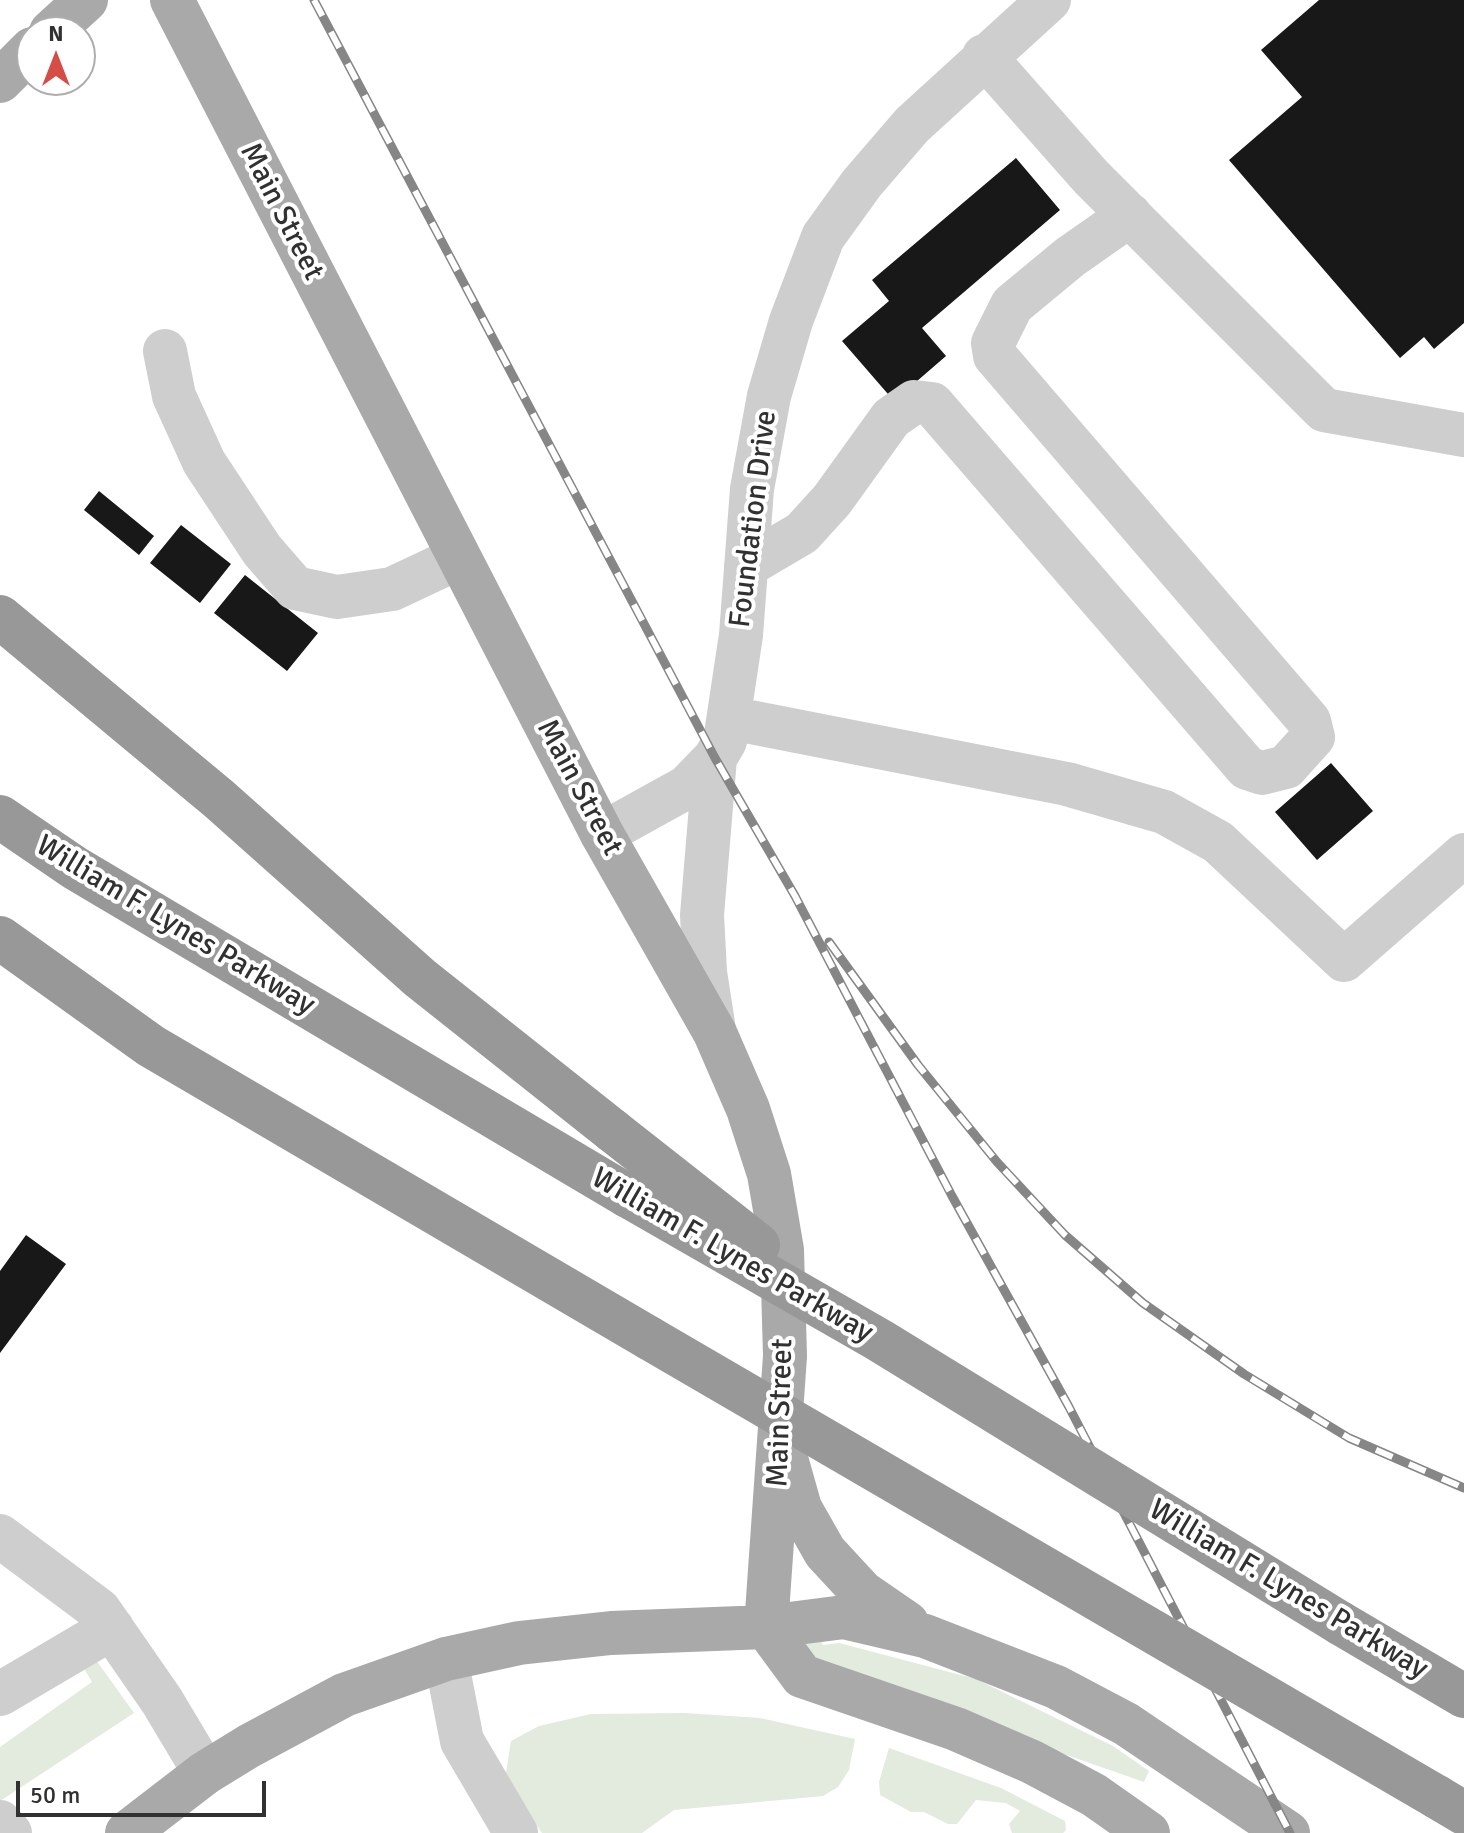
<!DOCTYPE html>
<style>
body{margin:0}
#map{position:relative;width:1464px;height:1833px;overflow:hidden;background:#fff;font-family:Signika,sans-serif}
canvas{display:block}
.north{position:absolute;left:16px;top:16px;width:80px;height:80px;box-sizing:border-box;background:#fff;border:2px solid #adadad;border-radius:50%;rotate:0deg;font-size:22px;font-weight:700;line-height:32px;text-align:center;color:#313131}
.north::after{content:'';display:block;margin:auto;width:28px;height:36px;background:#d54d47;clip-path:polygon(50% 0,100% 100%,50% 72%,0 100%)}
.scale{position:absolute;left:16px;top:1781px;width:250px;height:36px;box-sizing:border-box;border:4px solid #313131;border-top:0;padding-left:10px;font-size:24px;line-height:28px;white-space:nowrap;color:#313131;-webkit-text-stroke:6px #fff;paint-order:stroke}
</style>
<div id="map">
<canvas width="1464" height="1833"></canvas>
<div class="north">N</div>
<div class="scale">50 m</div>
</div>
<script>
const ctx = document.querySelector('canvas').getContext('2d');
ctx.lineJoin = 'round';
function paint(path, color) { ctx.fillStyle = color; ctx.fill(path, 'evenodd'); }
const shape = rows => new Path2D(rows.map(r => 'M' + r).join(''));
function strokePath(path, color, width, dash) { ctx.strokeStyle = color; ctx.lineWidth = width; ctx.lineCap = dash ? 'butt' : 'round'; ctx.setLineDash(dash || []); ctx.stroke(path); }
function drawText(font, color, halo, rows, align = 'center') {
  ctx.font = font + ' Signika,sans-serif'; ctx.lineWidth = 8; ctx.setLineDash([]); ctx.textBaseline = 'middle'; ctx.strokeStyle = halo; ctx.fillStyle = color; for (const [text, x, y, turn = 0] of rows) {
    ctx.save(); ctx.translate(x, y); ctx.rotate((+turn || 0) * Math.PI / 180); ctx.textAlign = isNaN(turn) ? turn : align; if (halo) ctx.strokeText(text, 0, 0); ctx.fillText(text, 0, 0); ctx.restore();
  }
}
paint(shape([
 [807,1635,820,1639,823,1645,839,1643,976,1679,1113,1746,1149,1771,1144,1782,829,1672,804,1646],
 [78,1658,96,1660,134,1713,0,1801,0,1747,92,1682],
 [684,1713,760,1718,855,1739,849,1770,838,1787,823,1796,674,1810,642,1833,542,1833,513,1792,506,1773,511,1741,539,1726,591,1714],
 [889,1748,1001,1788,1065,1821,1066,1830,1063,1833,1012,1833,1009,1824,1020,1811,1006,1803,976,1800,957,1824,948,1824,924,1812,911,1812,880,1795,879,1782]
]), '#e3eade');
paint(shape([
 [1319,0,1464,0,1464,323,1434,349,1424,337,1400,358,1229,160,1302,97,1261,50],
 [1016,158,1060,210,922,328,946,356,894,401,842,341,889,301,872,280],
 [99,491,154,536,139,555,84,510],
 [181,525,231,564,200,603,150,563],
 [245,575,318,633,287,671,214,613],
 [1331,763,1373,811,1317,860,1275,812],
 [26,1235,66,1264,0,1353,0,1271]
]), '#181818');
strokePath(shape([
 [984,56,1091,177,1324,410,1464,435],
 [165,351,174,396,204,462,262,550,295,588,337,597,392,589,458,558],
 [746,566,802,533,832,500,891,418,914,402,932,404,1247,768,1262,773,1286,767,1313,737,1309,721,995,356,993,343,1012,305,1070,257,1130,215],
 [730,718,1067,784,1164,812,1218,842,1344,960,1464,855],
 [602,834,687,787,715,758,725,741,741,635,752,489,769,396,791,321,823,237,862,183,912,125,1049,0],
 [714,1030,705,972,702,915,715,758],
 [0,1536,99,1610,162,1701,205,1773],
 [446,1659,462,1741,516,1833],
 [0,1694,112,1628],
 [0,1822,10,1833]
]), '#cecece', 44);
strokePath(shape([
 [172,0,602,834,715,1033,748,1109,769,1174,782,1250,785,1356,766,1627,802,1676,956,1729,1032,1762,1094,1795,1148,1833],
 [51,32,86,0],
 [0,81,32,49],
 [787,1462,800,1508,825,1552,862,1592,907,1623],
 [127,1833,205,1773,249,1746,344,1695,446,1659,519,1643,611,1633,766,1627,844,1617,925,1636,1056,1687,1126,1724,1288,1833]
]), '#a9a9a9', 44);
strokePath(shape([
 [0,617,219,799,420,978,613,1131],
 [0,817,75,868,628,1196],
 [0,938,151,1046,649,1338],
 [1340,1623,1464,1696],
 [1437,1797,1464,1813]
]), '#989898', 44);
const rail = shape([
 [314,0,715,758,795,896,952,1196,1069,1407,1290,1833],
 [829,942,918,1065,997,1162,1065,1235,1143,1303,1244,1374,1349,1438,1464,1488]
]);
strokePath(rail, '#868686', 9);
strokePath(rail, '#fff', 6, [18]);
strokePath(shape([
 [613,1131,758,1245],
 [628,1196,879,1340,1340,1623],
 [649,1338,1437,1797]
]), '#989898', 44);
drawText('30px', '#313131', '#fff', [
 ["Main Street",281,212,63],
 ["Foundation Drive",754,519,-83],
 ["Main Street",579,788,62],
 ["William F. Lynes Parkway",175,926,31],
 ["William F. Lynes Parkway",732,1256,30],
 ["Main Street",781,1413,-88],
 ["William F. Lynes Parkway",1288,1590,31]
]);
</script>
